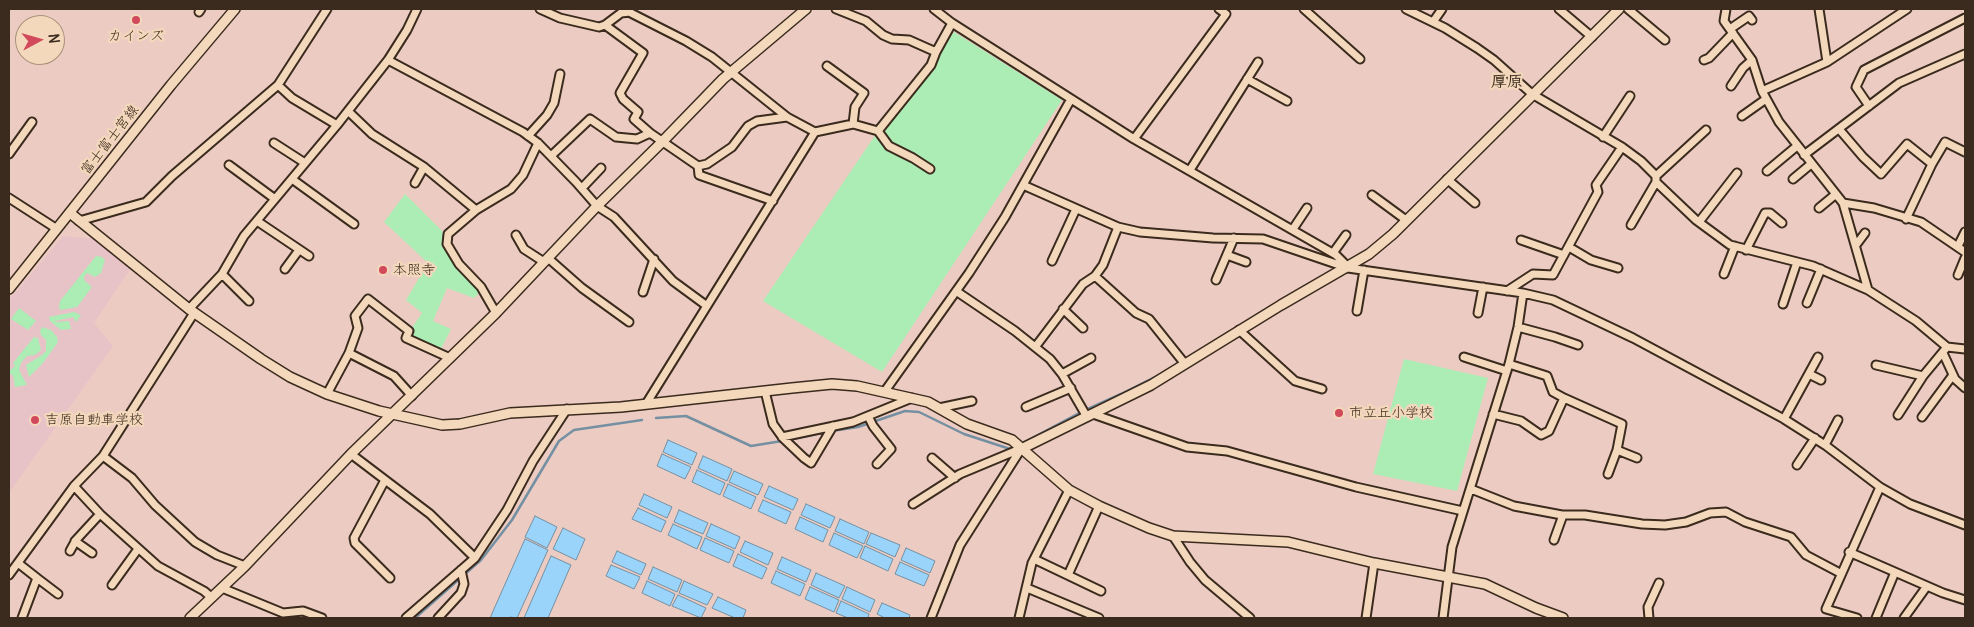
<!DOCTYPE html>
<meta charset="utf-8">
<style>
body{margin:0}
#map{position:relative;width:1974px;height:627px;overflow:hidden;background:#ecccc2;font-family:Delius,sans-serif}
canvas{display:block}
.frame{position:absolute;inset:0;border:10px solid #3b2a1e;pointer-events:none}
.north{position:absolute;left:15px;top:15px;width:50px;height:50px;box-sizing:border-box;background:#f4d8bb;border:1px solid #aa927c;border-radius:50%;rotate:84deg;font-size:14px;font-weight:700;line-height:20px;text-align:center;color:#3b2a1e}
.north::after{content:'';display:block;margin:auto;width:18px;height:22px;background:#d1495b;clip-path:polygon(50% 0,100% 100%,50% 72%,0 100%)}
</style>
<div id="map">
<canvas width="1974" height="627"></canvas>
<div class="frame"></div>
<div class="north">N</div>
</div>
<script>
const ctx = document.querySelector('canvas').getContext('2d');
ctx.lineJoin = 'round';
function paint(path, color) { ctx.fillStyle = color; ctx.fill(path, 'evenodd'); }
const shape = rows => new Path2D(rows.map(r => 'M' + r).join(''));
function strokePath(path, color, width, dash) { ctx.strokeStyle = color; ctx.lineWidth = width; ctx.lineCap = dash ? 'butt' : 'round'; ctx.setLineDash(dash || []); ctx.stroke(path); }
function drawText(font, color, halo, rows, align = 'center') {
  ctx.font = font + ' Delius,"Klee One",sans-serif'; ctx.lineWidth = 4.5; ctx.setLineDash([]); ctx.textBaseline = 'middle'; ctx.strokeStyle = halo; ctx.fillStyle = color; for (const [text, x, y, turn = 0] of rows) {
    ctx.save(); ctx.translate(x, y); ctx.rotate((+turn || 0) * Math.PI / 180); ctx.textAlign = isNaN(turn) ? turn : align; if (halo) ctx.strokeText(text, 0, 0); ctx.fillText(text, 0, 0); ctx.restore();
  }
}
paint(shape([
 [63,236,96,239,131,268,94,323,113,346,9,493,9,300]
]), '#e7c3c7');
paint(shape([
 [954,32,1062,100,882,372,763,301,878,131],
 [405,194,444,233,447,247,481,291,474,298,447,288,433,321,451,329,440,351,407,335,422,313,406,300,428,263,384,222],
 [96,256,102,257,105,260,101,273,95,277,87,273,84,277,84,280,92,287,77,307,61,310,59,308,60,301],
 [19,308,36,321,28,330,11,319],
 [74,312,81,315,76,322,73,317,55,321,56,322,69,321,71,329,61,330,50,321,49,317],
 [42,327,51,330,57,337,58,342,43,363,29,377,26,365,42,355,46,351,46,340,41,335,40,331],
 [34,337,38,338,41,350,35,355,27,356,21,363,19,370,27,385,15,387,13,375,9,374,9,371,15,366,13,363],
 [1404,359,1488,378,1457,491,1373,474]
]), '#acecb5');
const water = shape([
 [668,440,697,453,692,465,663,452,668,440],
 [662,454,691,467,685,479,657,466,662,454],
 [703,456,732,469,727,481,698,468,703,456],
 [697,470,725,483,720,495,692,482,697,470],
 [734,471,763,484,758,495,729,482,734,471],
 [728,484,756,497,751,509,723,496,728,484],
 [769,486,798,499,793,510,764,497,769,486],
 [644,494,672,507,667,518,639,505,644,494],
 [763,500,791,512,786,524,758,511,763,500],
 [806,504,835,517,830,528,801,515,806,504],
 [638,508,666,521,661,532,632,519,638,508],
 [679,510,708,523,703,534,674,522,679,510],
 [535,516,557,527,547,548,525,537,535,516],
 [800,517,828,530,823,542,795,529,800,517],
 [840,519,869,532,864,544,835,531,840,519],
 [673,524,702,537,697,549,668,535,673,524],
 [711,524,740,537,735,549,706,536,711,524],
 [563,528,585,539,576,560,553,549,563,528],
 [834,533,863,546,857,558,829,545,834,533],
 [871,533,900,545,895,557,866,544,871,533],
 [705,538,734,551,729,563,700,550,705,538],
 [525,539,548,550,517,618,510,617,509,618,490,618,525,539],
 [745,541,773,553,768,565,740,552,745,541],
 [865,546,893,559,888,571,860,558,865,546],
 [906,548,935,561,930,573,901,560,906,548],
 [617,551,646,564,641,575,612,562,617,551],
 [738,554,767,568,762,579,733,566,738,554],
 [551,556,571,565,548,618,524,618,551,556],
 [782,557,811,570,806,582,777,569,782,557],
 [900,562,929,575,924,586,895,574,900,562],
 [611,565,640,577,634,589,606,576,611,565],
 [653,567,682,580,677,592,648,579,653,567],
 [776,571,805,584,800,596,771,583,776,571],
 [816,573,845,586,839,598,811,585,816,573],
 [647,581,675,594,670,606,642,593,647,581],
 [684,581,713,594,707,605,679,593,684,581],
 [810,587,839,600,834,612,805,599,810,587],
 [847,587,875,600,870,612,842,599,847,587],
 [678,595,706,608,701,618,672,606,678,595],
 [718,597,746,610,743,618,735,618,712,608,718,597],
 [841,601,869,614,868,618,848,618,836,613,841,601],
 [882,603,910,615,909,618,885,618,877,614,882,603]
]);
paint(water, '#9ad4fa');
strokePath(water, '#7490a2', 1);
strokePath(shape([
 [656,418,686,416,751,446,782,441],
 [832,431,858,427,905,411,919,412,964,434,1010,449,1015,446],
 [788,440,826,432],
 [1021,444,1081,412,1121,394,1163,373],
 [415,618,481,560,512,520,559,441,574,430,642,420]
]), '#7490a2', 2.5);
const minor = shape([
 [540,9,560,18,599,27,605,25,621,13,630,12],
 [623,9,686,41,712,57,787,117,815,132],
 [836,9,866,21,883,35,892,39,909,40,936,52],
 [934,9,952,23,1134,139,1336,255,1348,267],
 [1304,9,1360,59],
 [1406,9,1445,28,1477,48,1494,60,1532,94,1622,147,1641,161,1656,176,1656,182,1696,220,1730,245,1813,266,1868,290,1916,321,1947,347,1965,349],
 [1559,9,1592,37],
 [1628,9,1665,40],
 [1726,9,1724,21,1752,60,1762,91,1779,122,1843,203,1868,290],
 [1819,9,1827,62],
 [199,12,201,9],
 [1433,22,1442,9],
 [605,25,643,53,620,93,623,99,638,112,634,119,650,133],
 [1730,29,1749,16,1752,20],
 [388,60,523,132,538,143,576,182,597,206,614,217,673,281,707,306],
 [1704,60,1709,58,1733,33],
 [827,66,864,93,855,107,853,124],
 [1247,79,1287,101],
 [278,85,292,98,337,125],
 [1731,86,1743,68,1752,60],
 [1762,91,1827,62,1907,9],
 [1869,106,1856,87,1864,70,1965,18],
 [348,111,372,134,424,167],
 [1742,116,1766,99],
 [1839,129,1863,157,1881,174,1907,144,1932,164],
 [878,131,889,146,913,158,930,169],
 [528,136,547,115,554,103,560,74],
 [1603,137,1630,96],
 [1134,139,1226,14,1219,9],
 [274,143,305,163],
 [9,154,32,122],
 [1804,155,1899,83,1965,54],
 [551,156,590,119,616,137,637,139,650,133,698,166,699,175,773,201],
 [229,165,275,199],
 [698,166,707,164,732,147,748,126,757,121,787,117],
 [1190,170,1258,62],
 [1767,171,1797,146],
 [1656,176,1706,130],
 [292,179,354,224],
 [1447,179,1475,203],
 [1793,179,1811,164],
 [415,183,424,167,476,210],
 [1023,185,1118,227,1140,232,1213,238,1263,239,1348,268,1523,293,1553,300,1633,338,1784,419,1825,445,1880,487,1910,504,1965,525],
 [582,188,601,168],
 [1372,195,1406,220],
 [9,198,57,229],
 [1843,203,1874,208,1921,222,1965,252],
 [1819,208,1836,194],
 [1906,219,1932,164,1945,142,1965,152],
 [79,221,146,202,172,176,278,85,327,9],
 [257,221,309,256],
 [1699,222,1737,173],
 [1631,225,1656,182],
 [1293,229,1307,208],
 [516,235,524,249,544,262],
 [1521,240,1564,255],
 [1856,245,1865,233],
 [1958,246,1965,232],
 [1569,247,1591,260,1618,268],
 [1746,250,1765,213,1770,213,1782,223],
 [1333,253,1346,235],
 [1227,255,1246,262],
 [548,258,582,288,629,322],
 [1052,261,1076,209],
 [285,269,299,250],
 [222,274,249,301],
 [1724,274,1735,246],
 [1958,275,1965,258],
 [1095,276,1136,313,1149,319,1185,364],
 [1216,280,1234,238],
 [956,291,1015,331,1050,359,1062,374,1087,417],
 [1507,291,1533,274,1553,275,1598,192,1596,185,1622,147],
 [643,292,654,259],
 [1807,303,1821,269],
 [1783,304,1797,262],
 [189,309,222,274,244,236,337,125,388,60,407,30,417,9],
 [1063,309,1083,328],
 [1357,311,1364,270],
 [496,313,481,287,459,264,447,244,448,234,476,210,511,189,523,175,538,143],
 [1478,313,1483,287],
 [1518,327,1555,337,1578,345],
 [1239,330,1295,381,1322,389],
 [1036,346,1083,284,1095,276,1103,265,1118,227],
 [349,353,394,376,412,396],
 [1943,353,1955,379,1965,388],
 [1464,357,1507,371],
 [1509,364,1547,376,1553,392,1564,398],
 [1876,365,1923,376],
 [1062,374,1091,358],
 [1809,374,1821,380],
 [765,391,773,424,783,438,804,458,811,463,833,426],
 [885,391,969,273,1005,217,1071,99],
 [327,394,349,353,358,328,355,316,368,299,409,331,406,338,450,358],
 [646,404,815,132,853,124,878,131,931,65,936,52,952,23],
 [1026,407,1071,388],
 [939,408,972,401],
 [1093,414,1187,447,1227,451,1356,487,1463,511],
 [1493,414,1521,421,1541,435,1549,431,1564,398,1622,424,1617,450,1608,474],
 [1898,415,1923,376,1947,347],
 [868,416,873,426,891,449,877,464],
 [1922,417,1953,375],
 [1784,419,1818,357],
 [782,437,853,422,912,398],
 [1825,445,1838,420],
 [1617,450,1637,458],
 [351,454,430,514,475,558],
 [103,456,132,478,155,505,195,542,217,555,245,566],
 [932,458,955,478],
 [1797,465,1815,438],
 [385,480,354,538,355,543,390,578],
 [74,486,100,514,158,566,204,591,211,597],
 [1471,489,1514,506,1562,515,1585,515,1642,524,1665,525,1686,522,1710,513,1726,512,1745,522,1791,537,1806,555,1840,573],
 [913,504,960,474,1020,449],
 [1173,536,1190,562,1205,580,1250,618],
 [1554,540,1563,515],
 [75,541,92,553],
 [70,551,76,540,100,514],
 [1849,552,1943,593,1965,600],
 [1034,559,1101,591],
 [18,563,37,578,22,618],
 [9,575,74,486,103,456,194,313],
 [1068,575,1099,506],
 [37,578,58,594],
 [112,585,138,549],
 [222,588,283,613,303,611,322,618],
 [1027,588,1099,618],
 [406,618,475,558,507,510,533,461,567,409],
 [438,618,461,593,464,584,461,570],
 [931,618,960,545,1021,449],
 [1019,618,1032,563,1069,490],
 [1366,618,1374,563],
 [1443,618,1452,547,1509,364,1518,327,1523,293],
 [1649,618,1648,607,1659,583],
 [1857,618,1826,609,1880,487],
 [1876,618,1895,572],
 [1904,618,1927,586]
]);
const tertiary = shape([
 [70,213,189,309,261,359,290,377,327,394,379,411,442,425,460,424,510,413,621,407,792,388,832,384,857,386,928,402,967,424,1012,440,1069,490,1099,506,1149,528,1173,536,1288,542,1374,563,1485,584,1536,608,1563,618],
 [1021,449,1151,385,1281,305,1369,254,1393,234,1619,9],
 [190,618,245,566,351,454,496,313,597,206,662,142,723,79,806,9]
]);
const secondary = shape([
 [9,289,171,85,235,9]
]);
strokePath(minor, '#3b2a1e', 11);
strokePath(tertiary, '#3b2a1e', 12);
strokePath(secondary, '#3b2a1e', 12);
strokePath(minor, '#f4d8bb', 7);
strokePath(tertiary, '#f4d8bb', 9);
strokePath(secondary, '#f4d8bb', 9);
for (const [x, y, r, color] of [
 [136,20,5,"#d1495b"],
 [383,270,5,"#d1495b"],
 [1339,413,5,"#d1495b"],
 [35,420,5,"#d1495b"]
]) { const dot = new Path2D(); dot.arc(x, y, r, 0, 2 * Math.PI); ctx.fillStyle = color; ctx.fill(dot); strokePath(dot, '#f4d8bb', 2); }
drawText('14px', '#3b2a1e', '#f4d8bb', [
 ["カインズ",136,36,"center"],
 ["本照寺",393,270],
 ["市立丘小学校",1349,413],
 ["吉原自動車学校",45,420]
], 'left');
drawText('14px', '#3b2a1e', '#f4d8bb', [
 ["富士富士宮線",110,140,-52]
]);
drawText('bold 16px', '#3b2a1e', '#f4d8bb', [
 ["厚原",1507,82]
]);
</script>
